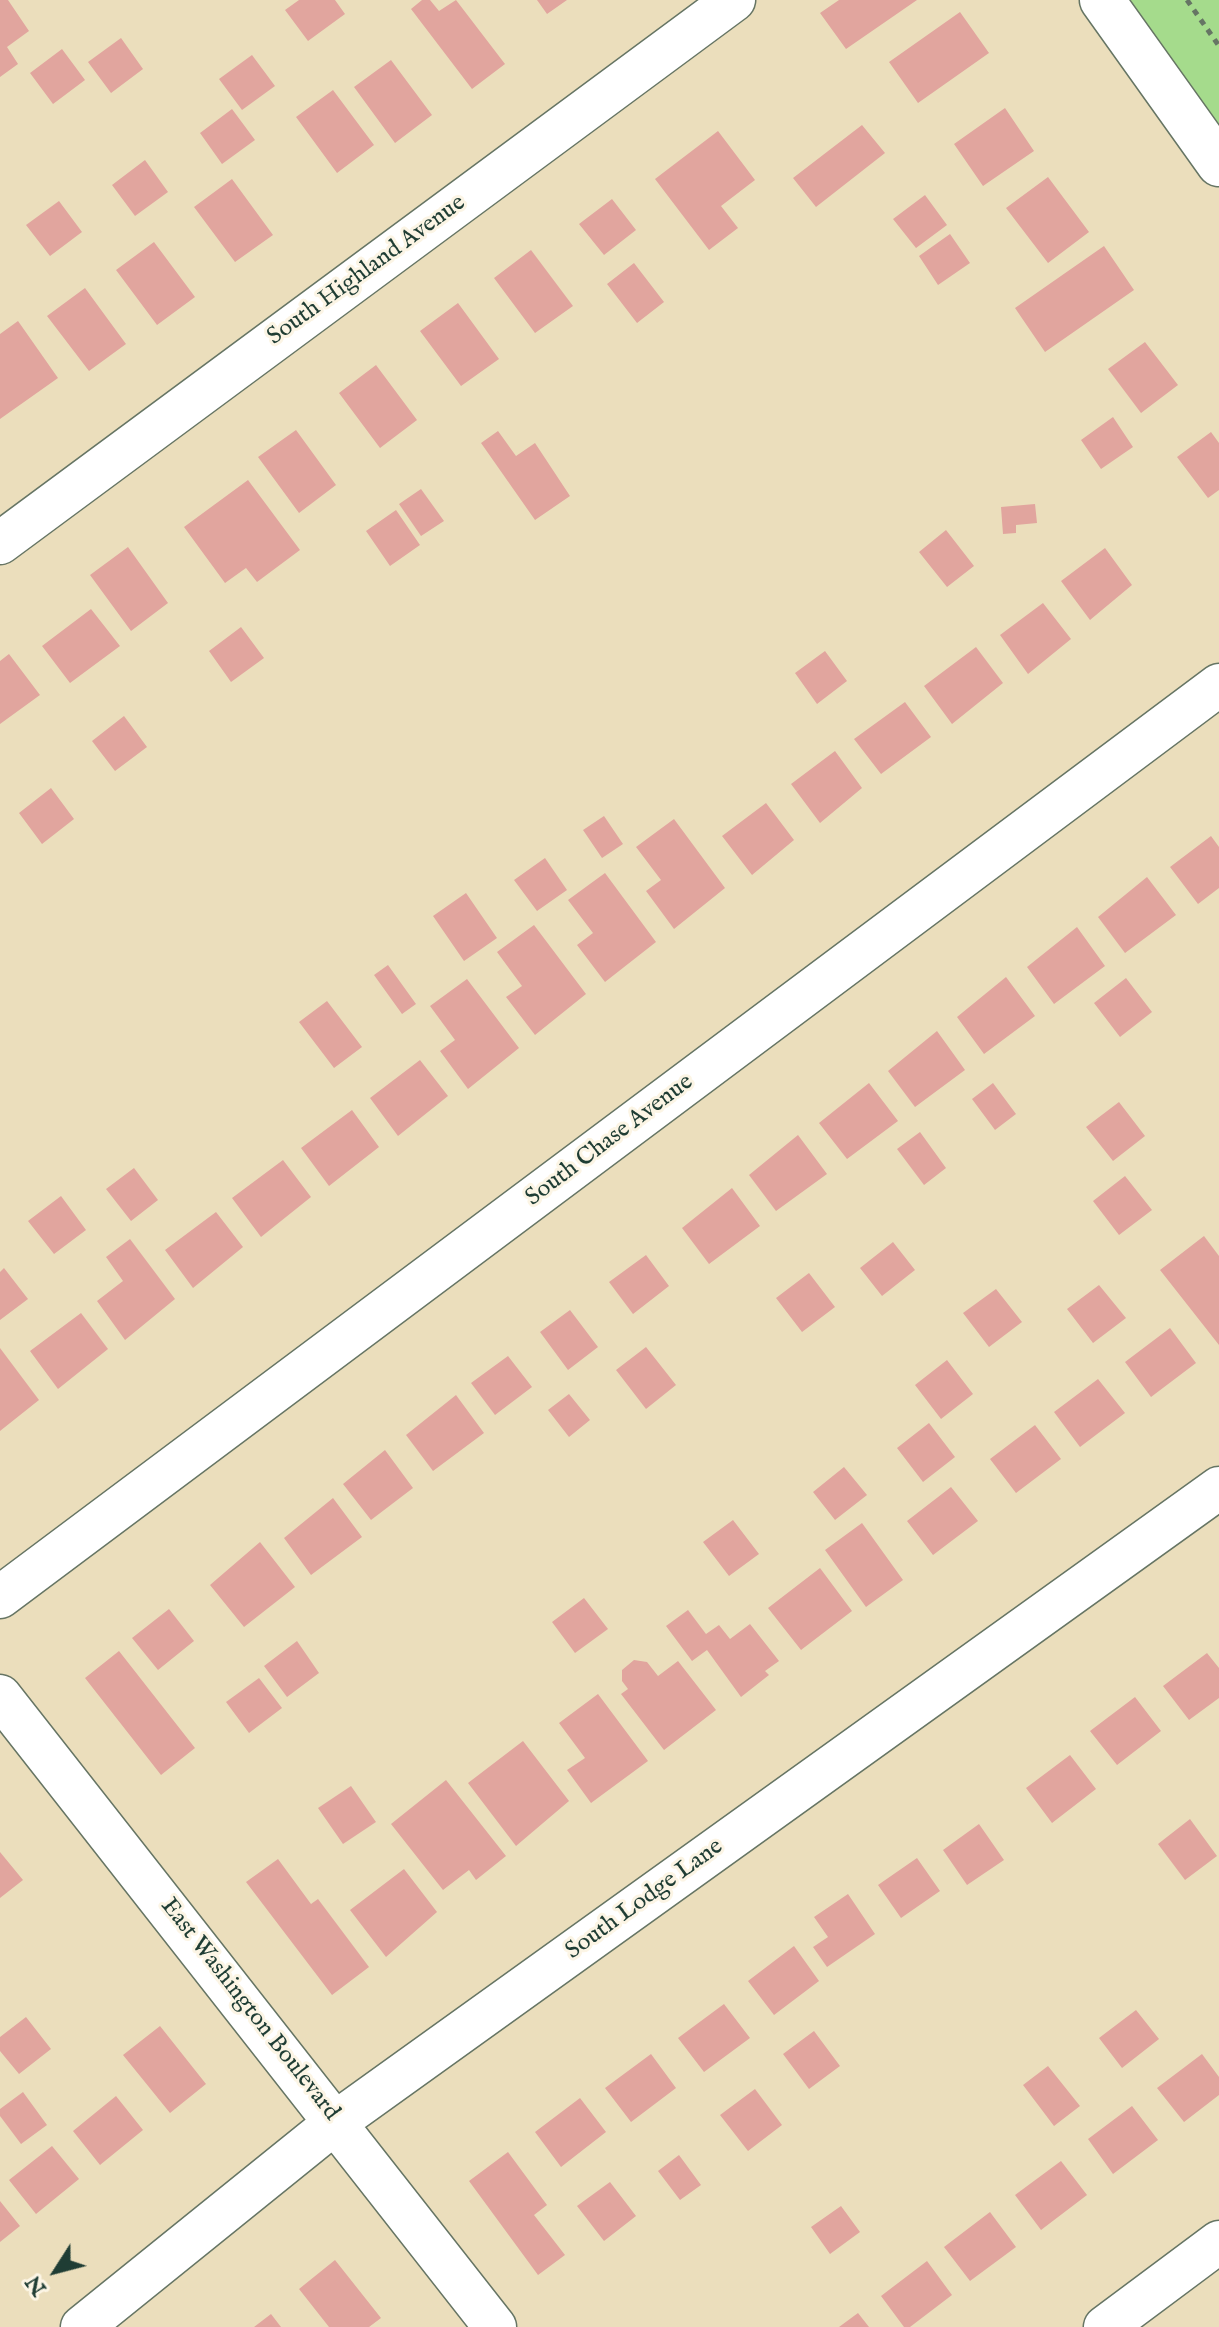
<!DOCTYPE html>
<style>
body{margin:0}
#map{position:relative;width:1219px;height:2327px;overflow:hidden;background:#ebdebc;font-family:"IM FELL English",serif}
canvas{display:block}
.north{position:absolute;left:16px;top:2231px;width:80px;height:80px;-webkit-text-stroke:6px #fcf5e5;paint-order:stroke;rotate:234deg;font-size:22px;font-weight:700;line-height:32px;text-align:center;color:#1f3d34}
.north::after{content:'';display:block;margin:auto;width:28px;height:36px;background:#1f3d34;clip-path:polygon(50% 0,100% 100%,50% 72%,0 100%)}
</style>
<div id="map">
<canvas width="1219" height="2327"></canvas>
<div class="north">N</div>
</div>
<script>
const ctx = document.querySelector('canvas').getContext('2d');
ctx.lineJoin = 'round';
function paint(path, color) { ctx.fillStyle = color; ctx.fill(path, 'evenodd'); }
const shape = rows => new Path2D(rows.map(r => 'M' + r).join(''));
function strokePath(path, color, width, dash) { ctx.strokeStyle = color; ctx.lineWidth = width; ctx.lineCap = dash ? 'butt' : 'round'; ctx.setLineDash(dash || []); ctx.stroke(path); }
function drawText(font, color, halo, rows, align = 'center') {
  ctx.font = font + ' "IM FELL English",serif'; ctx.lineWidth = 6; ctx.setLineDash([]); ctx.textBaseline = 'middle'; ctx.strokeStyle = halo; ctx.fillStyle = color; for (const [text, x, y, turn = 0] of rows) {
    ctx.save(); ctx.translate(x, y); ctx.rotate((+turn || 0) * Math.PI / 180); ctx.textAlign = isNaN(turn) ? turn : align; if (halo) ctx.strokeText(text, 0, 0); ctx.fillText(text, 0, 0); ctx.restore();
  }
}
paint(shape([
 [1130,0,1219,0,1219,127]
]), '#a5db8c');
paint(shape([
 [0,0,8,0,29,31,7,47,18,64,0,77],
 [299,0,335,0,345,14,308,41,285,10],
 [422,0,430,0,439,11,456,0,505,64,472,89,411,9],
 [537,0,567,0,547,14],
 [839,0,917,0,846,49,820,13],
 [960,12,989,53,918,103,889,62],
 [121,38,143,69,111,93,88,62],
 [62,49,85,80,53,104,30,73],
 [252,55,275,86,242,110,219,79],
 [391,60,432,115,395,143,354,87],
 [333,90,374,145,337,173,296,117],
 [1005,108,1034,151,983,186,954,144],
 [232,109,255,140,222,164,200,133],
 [862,125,885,153,816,207,793,178],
 [718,131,755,180,721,206,738,228,709,250,655,179],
 [145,160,168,192,135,216,112,185],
 [1048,177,1089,232,1048,263,1006,208],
 [232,179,273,235,235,262,194,207],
 [925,195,947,225,916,248,893,219],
 [612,199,636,230,604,255,579,224],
 [59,201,82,232,50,256,26,225],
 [950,234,970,263,938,285,919,256],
 [154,242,195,297,157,325,116,270],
 [1104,246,1134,290,1045,352,1015,308],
 [531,250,573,306,535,333,494,278],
 [634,263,664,302,637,323,607,284],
 [85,288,126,344,89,371,47,316],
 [458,303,499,359,461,386,420,331],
 [18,321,58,378,0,419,0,334],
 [1145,342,1178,385,1141,413,1108,369],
 [376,365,417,420,380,448,339,393],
 [1113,417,1133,447,1101,469,1081,440],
 [296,430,336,485,299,513,258,457],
 [498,431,516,456,535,443,570,496,535,520,481,443],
 [1211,432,1219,443,1219,490,1208,498,1177,457],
 [248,480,300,550,257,582,246,568,225,583,184,527],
 [421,489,444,521,421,536,399,504],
 [1035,504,1037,523,1016,525,1016,533,1003,534,1001,507],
 [396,510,420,545,390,566,366,531],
 [946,530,974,566,947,587,919,552],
 [128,547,168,603,131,631,90,575],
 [1105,548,1132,585,1090,620,1061,581],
 [1043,603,1071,639,1028,674,1000,635],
 [91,609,120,646,70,683,42,646],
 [241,627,264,658,231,682,209,651],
 [976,647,1003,683,952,724,924,686],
 [825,651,847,681,817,704,795,673],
 [9,654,40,695,0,724,0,661],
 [905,702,931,737,881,774,854,739],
 [124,716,147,747,115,771,92,741],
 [835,751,862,788,820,823,791,784],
 [51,788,74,819,42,844,19,813],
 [766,803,794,840,752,875,722,836],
 [604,816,623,844,602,858,583,830],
 [674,819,725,888,674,929,646,891,661,880,636,847],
 [1211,836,1219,847,1219,888,1198,904,1170,867],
 [545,858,567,890,537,911,514,880],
 [605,873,656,942,605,982,577,945,593,933,568,900],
 [1147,877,1176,915,1125,953,1098,917],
 [466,893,497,938,464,961,433,916],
 [534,925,586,994,535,1035,506,997,522,986,497,952],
 [1077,927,1105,966,1054,1004,1027,967],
 [388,965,416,1004,402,1014,374,975],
 [1006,977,1035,1016,984,1054,957,1017],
 [1126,978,1152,1012,1120,1037,1094,1003],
 [467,979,519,1048,468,1089,440,1051,455,1040,430,1006],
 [327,1001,362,1047,334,1068,299,1022],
 [937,1031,965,1070,915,1107,888,1071],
 [420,1060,448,1096,398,1136,370,1098],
 [869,1083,898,1121,847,1159,819,1123],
 [993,1083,1016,1114,995,1130,972,1099],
 [1119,1102,1145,1136,1113,1161,1086,1127],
 [352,1110,379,1147,329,1186,301,1148],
 [920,1132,946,1168,924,1185,897,1149],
 [798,1135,827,1174,776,1211,749,1175],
 [283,1160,311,1197,261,1237,232,1198],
 [134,1168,158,1200,131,1221,106,1189],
 [1125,1176,1152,1210,1119,1235,1093,1201],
 [732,1188,760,1226,709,1264,682,1228],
 [61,1196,86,1230,54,1254,28,1221],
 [216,1212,243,1247,193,1288,165,1250],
 [1204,1236,1219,1256,1219,1345,1160,1270],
 [130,1239,175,1299,125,1340,97,1301,123,1281,106,1257],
 [893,1242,915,1270,882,1296,860,1268],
 [646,1255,669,1286,633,1314,609,1282],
 [4,1268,28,1299,0,1320,0,1272],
 [809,1273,835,1307,802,1332,776,1298],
 [1099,1285,1126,1318,1093,1343,1067,1309],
 [996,1289,1022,1322,989,1347,963,1313],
 [570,1310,598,1347,568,1370,540,1332],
 [81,1313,108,1349,58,1389,30,1351],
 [1170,1328,1196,1363,1151,1397,1125,1362],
 [646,1347,676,1385,646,1409,616,1370],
 [0,1348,39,1400,0,1431],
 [508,1356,532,1387,495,1415,471,1383],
 [947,1360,973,1394,941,1419,915,1385],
 [1098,1379,1125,1413,1080,1447,1054,1412],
 [569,1394,590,1420,569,1437,548,1410],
 [456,1395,484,1433,433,1471,406,1435],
 [929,1423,955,1457,923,1482,897,1448],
 [1035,1425,1061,1459,1016,1493,990,1459],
 [385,1450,413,1488,371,1520,343,1484],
 [844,1467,867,1495,835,1520,813,1492],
 [951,1487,978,1521,933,1555,907,1521],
 [333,1498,362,1537,311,1575,284,1538],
 [733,1520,759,1554,729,1576,703,1542],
 [862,1523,903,1580,866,1607,825,1550],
 [260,1542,295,1587,244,1627,210,1585],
 [820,1568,852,1611,801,1650,768,1608],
 [584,1598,608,1629,575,1653,552,1622],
 [169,1609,194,1641,158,1670,132,1638],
 [688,1610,706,1634,719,1625,730,1639,750,1624,779,1661,765,1671,769,1675,741,1697,707,1650,692,1661,666,1626],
 [297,1641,319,1673,287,1697,264,1666],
 [119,1651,195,1748,161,1775,85,1678],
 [1207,1653,1219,1668,1219,1698,1189,1720,1163,1686],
 [634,1660,647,1662,658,1676,678,1661,716,1710,664,1750,621,1694,628,1689,622,1681,622,1670],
 [259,1678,282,1708,249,1733,226,1702],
 [598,1694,648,1761,591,1803,567,1770,585,1758,559,1723],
 [1135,1697,1161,1731,1117,1765,1090,1731],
 [523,1741,569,1801,516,1846,468,1783],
 [1070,1755,1096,1789,1052,1823,1026,1788],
 [446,1780,506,1856,476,1880,469,1870,443,1890,391,1824],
 [351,1786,376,1822,343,1844,318,1808],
 [1190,1819,1217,1856,1185,1880,1158,1844],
 [979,1824,1004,1860,967,1885,943,1850],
 [0,1852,23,1880,0,1898],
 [917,1858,940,1891,901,1918,878,1885],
 [278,1859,311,1904,318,1899,369,1967,332,1995,246,1882],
 [404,1869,437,1912,386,1957,350,1910],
 [848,1894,875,1934,827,1967,813,1947,828,1937,814,1917],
 [794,1946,819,1981,774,2015,748,1981],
 [724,2004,750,2038,704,2072,678,2038],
 [1136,2010,1159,2039,1122,2068,1099,2038],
 [26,2017,51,2049,19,2074,0,2051,0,2037],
 [160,2026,206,2084,170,2113,123,2055],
 [814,2031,840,2066,809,2089,783,2054],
 [651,2054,676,2088,631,2122,605,2088],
 [1202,2054,1219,2077,1219,2095,1184,2122,1157,2088],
 [1048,2066,1080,2106,1054,2126,1023,2085],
 [755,2089,782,2125,748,2151,720,2115],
 [23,2092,47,2125,21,2144,0,2116,0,2109],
 [116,2096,143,2130,100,2165,73,2131],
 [580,2098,606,2132,561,2167,535,2132],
 [1132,2106,1158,2140,1113,2174,1088,2139],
 [52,2146,79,2179,36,2214,9,2180],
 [508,2152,547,2205,534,2215,565,2255,538,2275,469,2181],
 [679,2155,701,2185,680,2200,658,2171],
 [1061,2161,1087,2195,1041,2230,1015,2195],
 [610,2182,636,2216,604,2241,577,2206],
 [0,2201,20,2226,0,2242],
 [841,2206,860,2232,830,2254,811,2227],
 [990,2212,1016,2247,970,2281,944,2247],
 [335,2260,381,2318,369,2327,329,2327,299,2289],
 [927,2261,952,2295,910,2327,904,2327,881,2296],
 [858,2313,869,2327,839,2327],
 [271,2314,281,2327,254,2327]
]), '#e1a59e');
const street = shape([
 [0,543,734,0],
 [0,1597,1219,685],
 [0,1696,495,2327],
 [82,2327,336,2122,1219,1488],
 [1105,2327,1219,2242]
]);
const secondary = shape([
 [1102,0,1219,164]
]);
strokePath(street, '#667564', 45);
strokePath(secondary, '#667564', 47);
strokePath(shape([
 [1187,0,1219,46]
]), '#667564', 5, [6, 6]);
strokePath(street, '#fff', 42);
strokePath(secondary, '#fff', 44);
drawText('24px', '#1f3d34', '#fcf5e5', [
 ["South Highland Avenue",367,271,-36],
 ["South Chase Avenue",610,1141,-37],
 ["South Lodge Lane",645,1900,-36],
 ["East Washington Boulevard",249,2010,52]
]);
</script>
